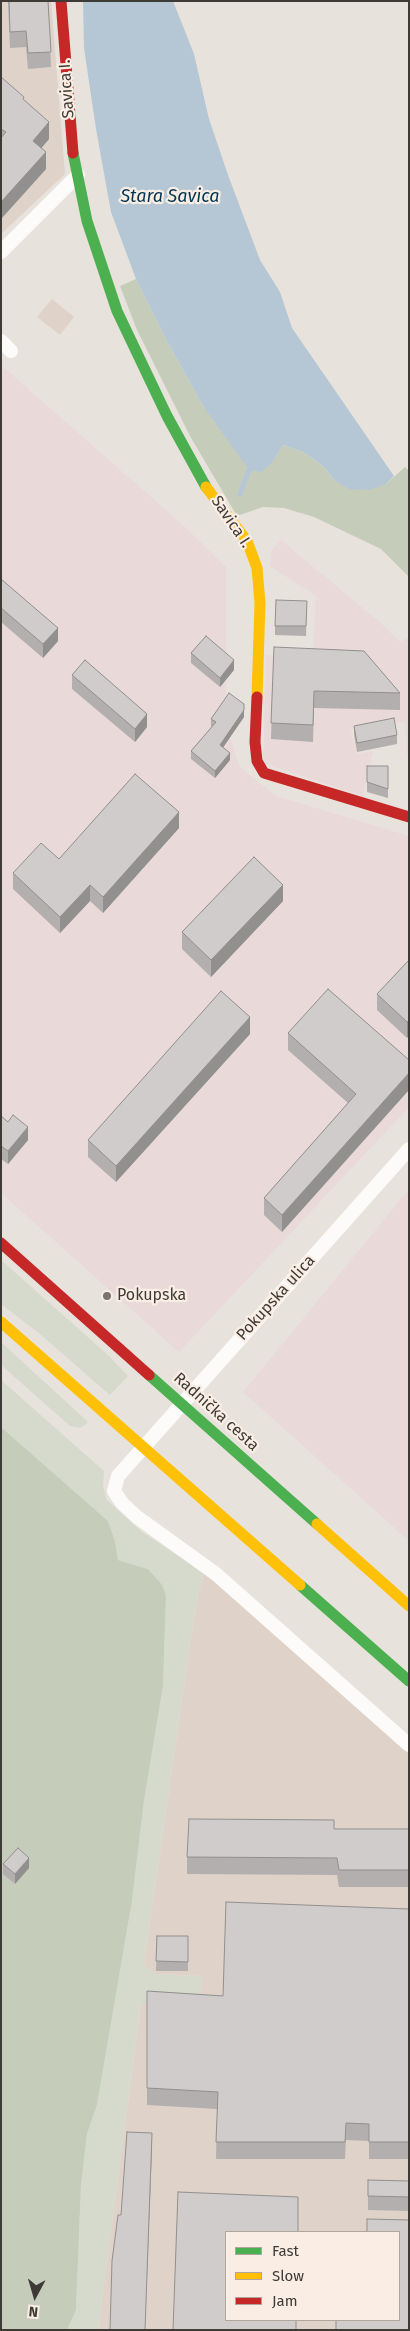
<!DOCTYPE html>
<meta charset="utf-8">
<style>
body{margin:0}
#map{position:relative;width:410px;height:2331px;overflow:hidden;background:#e8e2dc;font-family:"Fira Sans",sans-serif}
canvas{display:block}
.frame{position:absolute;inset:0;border:2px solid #3e3a36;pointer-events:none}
.legend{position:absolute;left:225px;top:2231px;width:175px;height:90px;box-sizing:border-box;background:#faeee4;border:1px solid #afa69e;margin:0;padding:6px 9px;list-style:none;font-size:15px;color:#3e3a36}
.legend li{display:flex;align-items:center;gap:10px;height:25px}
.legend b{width:25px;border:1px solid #afa69e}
.north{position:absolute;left:10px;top:2271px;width:50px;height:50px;-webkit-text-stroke:4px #faeee4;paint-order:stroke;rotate:186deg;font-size:14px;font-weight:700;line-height:20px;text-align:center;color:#3e3a36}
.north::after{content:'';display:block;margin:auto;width:18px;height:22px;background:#3e3a36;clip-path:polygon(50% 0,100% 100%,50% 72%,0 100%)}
</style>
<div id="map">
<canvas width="410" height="2331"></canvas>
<div class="frame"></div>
<ul class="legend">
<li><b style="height:6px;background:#4caf50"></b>Fast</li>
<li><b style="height:6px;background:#ffc107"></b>Slow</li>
<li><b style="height:6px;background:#c62828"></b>Jam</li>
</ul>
<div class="north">N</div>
</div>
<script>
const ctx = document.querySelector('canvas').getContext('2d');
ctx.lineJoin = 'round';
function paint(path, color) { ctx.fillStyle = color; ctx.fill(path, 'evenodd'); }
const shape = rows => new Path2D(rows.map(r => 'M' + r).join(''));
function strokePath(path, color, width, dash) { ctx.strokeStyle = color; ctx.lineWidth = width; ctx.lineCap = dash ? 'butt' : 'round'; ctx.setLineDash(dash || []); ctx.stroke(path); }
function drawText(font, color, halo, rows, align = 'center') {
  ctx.font = font + ' "Fira Sans",sans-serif'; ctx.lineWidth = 4.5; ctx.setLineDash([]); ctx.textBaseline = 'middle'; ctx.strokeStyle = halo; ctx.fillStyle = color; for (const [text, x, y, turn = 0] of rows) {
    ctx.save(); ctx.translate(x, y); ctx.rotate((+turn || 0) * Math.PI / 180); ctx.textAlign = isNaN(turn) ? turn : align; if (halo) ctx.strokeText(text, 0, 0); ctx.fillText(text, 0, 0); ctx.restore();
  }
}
paint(shape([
 [1,365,184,526,226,567,226,726,240,767,276,796,409,836,409,1107,179,1352,1,1193],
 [281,540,382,624,400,642,409,637,409,755,407,755,405,722,351,730,356,754,373,751,363,796,271,766,263,762,266,655,313,658,316,596,270,566,272,549],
 [409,1189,409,1541,243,1392]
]), '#ead9d9');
paint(shape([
 [1,1,51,1,65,174,1,234],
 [52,299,74,317,60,335,37,317],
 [204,1573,231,1595,409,1752,409,2330,98,2330,141,2003,202,1976,155,1974,147,1969,144,1963,196,1603],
 [226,2232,399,2232,399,2320,226,2320]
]), '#dfd2c9');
paint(shape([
 [1,1260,109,1356,128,1376,110,1395,40,1334,1,1304],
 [1,1342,88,1422,85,1425,80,1428,70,1426,1,1365],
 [1,1380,104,1471,103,1486,107,1500,142,1532,204,1573,196,1603,144,1963,147,1969,153,1970,155,1974,202,1976,200,2001,141,2003,98,2330,67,2330,76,2310,81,2186,87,2134,97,2105,132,1901,144,1801,163,1686,166,1596,148,1569,118,1560,115,1541,108,1521,1,1427]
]), '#d5dacc');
paint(shape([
 [136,279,167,341,203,406,272,463,283,445,303,452,324,467,334,480,386,484,405,467,409,471,409,577,381,549,314,517,284,508,263,507,237,516,190,436,137,330,120,286],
 [1,1427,108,1521,115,1541,118,1560,148,1569,162,1585,166,1596,163,1686,144,1801,132,1901,97,2105,87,2134,81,2186,76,2310,67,2330,1,2330]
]), '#c5cdba');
paint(shape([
 [83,1,173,1,194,54,209,119,228,175,260,260,280,292,292,328,394,476,386,484,368,490,349,489,334,480,324,467,303,452,283,445,272,463,261,472,249,470,203,406,167,341,136,279,111,212,96,129,84,48]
]), '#b5c7d4');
strokePath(shape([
 [240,494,249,470]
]), '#b5c7d4', 5);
strokePath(shape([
 [1,252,78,175],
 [1,341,11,351],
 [409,1149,118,1476,114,1491,122,1503,137,1517,216,1574,409,1745]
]), '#fcfbfa', 14);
strokePath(shape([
 [73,153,87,221,117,311,167,416,206,487],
 [149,1375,317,1524],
 [300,1585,409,1681]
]), '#4caf50', 11);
strokePath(shape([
 [206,487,247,541,257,568,260,603,257,697],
 [1,1322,300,1585],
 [317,1524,409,1606]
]), '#ffc107', 11);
strokePath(shape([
 [61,1,73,153],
 [257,697,255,742,257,761,264,773,409,817],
 [1,1243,149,1375]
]), '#c62828', 11);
paint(shape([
 [8,1,48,1,51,67,28,69,26,47,10,48],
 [1,77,24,101,49,139,41,148,46,169,1,219],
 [1,579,58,641,43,658,1,622],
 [307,601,306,636,275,635,275,626],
 [274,647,400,693,400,710,314,708,313,742,271,739],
 [191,653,234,670,220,687,191,663],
 [72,675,147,727,135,742,72,689],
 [244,704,244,717,223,747,230,760,215,778,191,759,191,751,212,727,211,726,211,719],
 [354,726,397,735,397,744,357,752,354,735],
 [367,766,388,766,388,798,367,792],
 [179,828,103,913,90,901,60,933,13,889,13,873,59,859],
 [283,901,211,977,182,949,182,932],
 [409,960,409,1035,407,1038,377,1010,377,994],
 [288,1033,409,1060,282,1232,264,1215,264,1198,348,1103,288,1050],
 [250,1034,116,1182,88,1157,88,1140],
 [1,1116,28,1140,8,1164,1,1159],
 [334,1829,409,1829,409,1887,339,1887,337,1875,187,1874,187,1857],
 [3,1864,29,1868,15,1884,3,1874],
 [409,1909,409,2159,369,2159,369,2141,346,2140,345,2159,216,2159,217,2109,147,2105,147,1991,223,1996],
 [157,1936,188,1936,188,1971,156,1971],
 [409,2181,409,2211,368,2210,368,2196]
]), '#b3afaf');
paint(shape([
 [49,122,49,139,33,158,33,141],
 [46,152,46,169,1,219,1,202],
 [58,628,58,641,43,658,43,644],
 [234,660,234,670,220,687,220,678],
 [244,710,244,717,220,752,220,745],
 [147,714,147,727,135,742,135,729],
 [230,753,230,760,215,778,215,771],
 [179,812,179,828,103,913,103,897],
 [90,885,90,901,60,933,60,917],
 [283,885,283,901,211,977,211,960],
 [250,1017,250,1034,116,1182,116,1166],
 [409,1020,409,1035,407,1038,407,1022],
 [409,1073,409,1090,282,1232,282,1215],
 [28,1127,28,1140,8,1164,8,1151],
 [29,1858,29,1868,15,1884,15,1874],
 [152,2133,152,2148,145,2330]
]), '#928f8f');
const building = shape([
 [9,1,48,1,51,52,28,53,26,31,10,32,9,1],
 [1,77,24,97,23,99,49,122,33,141,46,152,1,202,1,138,6,132,1,129,1,77],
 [1,579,58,628,43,644,1,608,1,579],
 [276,600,307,601,306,626,275,626,276,600],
 [206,636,234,660,220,678,191,653,206,636],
 [274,647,364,651,400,693,314,691,313,725,271,723,274,647],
 [85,660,147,714,135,729,72,675,85,660],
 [229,693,244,704,244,710,220,745,230,753,215,771,191,751,216,722,211,719,229,693],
 [394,718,397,735,357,743,354,726,394,718],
 [367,766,388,766,388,789,367,782,367,766],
 [135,774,179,812,103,897,90,885,60,917,13,873,41,843,59,859,135,774],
 [254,857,283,885,211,960,182,932,254,857],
 [409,960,409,1020,407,1022,377,994,409,960],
 [328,989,409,1060,409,1073,282,1215,264,1198,356,1094,288,1033,328,989],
 [221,991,250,1017,116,1166,88,1140,221,991],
 [13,1115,28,1127,8,1151,1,1146,1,1116,8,1122,13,1115],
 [189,1819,334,1820,334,1829,409,1829,409,1870,339,1870,337,1858,187,1857,189,1819],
 [18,1848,29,1858,15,1874,3,1864,18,1848],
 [226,1902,409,1909,409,2142,369,2142,369,2124,346,2123,345,2142,216,2142,218,2092,147,2088,147,1991,223,1996,226,1902],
 [157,1936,188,1936,188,1962,156,1961,157,1936],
 [127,2132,152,2133,145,2330,110,2330,112,2261,118,2215,121,2215,127,2132],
 [368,2180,409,2181,409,2197,368,2196,368,2180],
 [178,2192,298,2197,298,2232,226,2232,226,2320,296,2320,296,2330,173,2330,178,2192],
 [367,2219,409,2220,409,2330,336,2330,336,2320,399,2320,399,2232,367,2232,367,2219]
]);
paint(building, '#d0cccc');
strokePath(building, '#928f8f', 1);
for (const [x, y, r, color] of [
 [107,1296,5,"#7a7570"]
]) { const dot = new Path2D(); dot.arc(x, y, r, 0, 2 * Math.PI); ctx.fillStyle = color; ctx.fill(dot); strokePath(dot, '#faeee4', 2); }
drawText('16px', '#3e3a36', '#faeee4', [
 ["Savica I.",67,89,-94],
 ["Savica I.",231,522,56],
 ["Pokupska ulica",276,1298,-48],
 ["Radnička cesta",216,1412,42]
]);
drawText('16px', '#3e3a36', '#faeee4', [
 ["Pokupska",117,1296]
], 'left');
drawText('italic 18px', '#013553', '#faeee4', [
 ["Stara Savica",170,197]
]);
</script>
